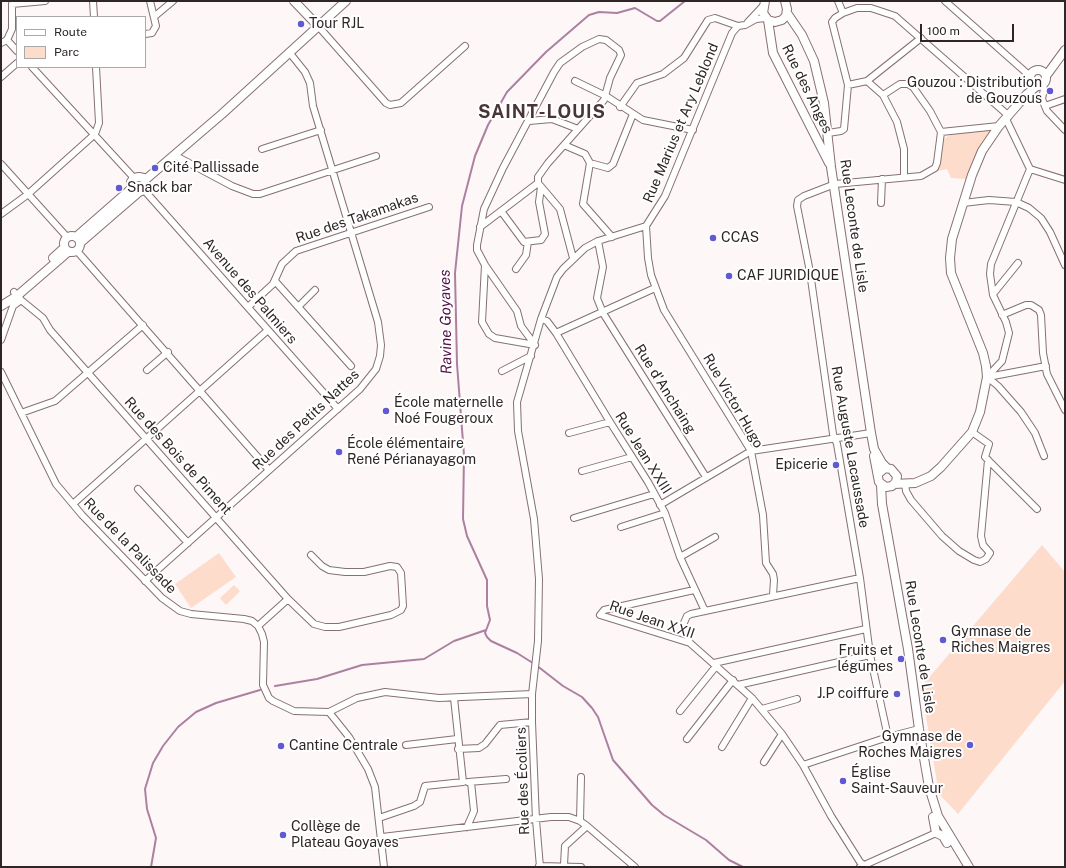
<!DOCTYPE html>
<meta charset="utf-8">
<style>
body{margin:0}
#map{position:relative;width:1066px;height:868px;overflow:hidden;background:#fdf7f8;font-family:"Public Sans",sans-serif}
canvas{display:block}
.frame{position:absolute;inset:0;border:2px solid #2e2526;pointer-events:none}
.legend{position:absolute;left:16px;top:16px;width:130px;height:52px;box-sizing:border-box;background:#fff;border:1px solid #aba8a8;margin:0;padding:5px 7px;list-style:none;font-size:12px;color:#2e2526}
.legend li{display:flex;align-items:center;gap:8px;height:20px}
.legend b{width:20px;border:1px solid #aba8a8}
.scale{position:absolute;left:920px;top:24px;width:94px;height:18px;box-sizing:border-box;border:2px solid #2e2526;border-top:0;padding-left:5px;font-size:12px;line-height:14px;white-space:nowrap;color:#2e2526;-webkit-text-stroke:3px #fff;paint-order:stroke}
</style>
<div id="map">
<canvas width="1066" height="868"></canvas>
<div class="frame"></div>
<ul class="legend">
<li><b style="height:5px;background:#fff"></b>Route</li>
<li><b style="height:11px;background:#fedccb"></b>Parc</li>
</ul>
<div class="scale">100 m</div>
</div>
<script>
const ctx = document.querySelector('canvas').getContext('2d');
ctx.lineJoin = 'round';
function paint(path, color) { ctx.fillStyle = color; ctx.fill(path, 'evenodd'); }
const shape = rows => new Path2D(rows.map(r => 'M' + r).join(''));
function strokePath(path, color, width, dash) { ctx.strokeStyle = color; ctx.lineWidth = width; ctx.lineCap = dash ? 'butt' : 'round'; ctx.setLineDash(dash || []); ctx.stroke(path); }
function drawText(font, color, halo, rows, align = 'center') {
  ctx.font = font + ' "Public Sans",sans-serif'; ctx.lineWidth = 4; ctx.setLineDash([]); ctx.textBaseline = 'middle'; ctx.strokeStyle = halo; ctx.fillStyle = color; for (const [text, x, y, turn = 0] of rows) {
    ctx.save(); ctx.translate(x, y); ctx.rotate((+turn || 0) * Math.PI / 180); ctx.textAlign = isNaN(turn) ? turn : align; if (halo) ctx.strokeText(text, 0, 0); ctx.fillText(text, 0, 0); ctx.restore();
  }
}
paint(shape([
 [992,130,974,157,966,179,951,178,947,169,938,171,942,142,945,138,950,135],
 [1042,545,1065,572,1065,681,958,814,939,794,921,687],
 [219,553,236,577,191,608,175,584],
 [234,585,240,591,226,605,220,598]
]), '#fedccb');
strokePath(shape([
 [685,1,660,21,657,21,635,8,617,13,599,12,589,15,546,52,507,92,488,125,475,156,462,206,455,273,457,364,464,455,463,519,467,536,487,580,487,606,490,620,485,633,487,637,491,641,517,653,536,665,563,686,582,697,592,708,598,717,613,760,652,805,664,815,706,840,729,860,743,867],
 [275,686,317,679,362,665,424,659,454,641,486,630],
 [151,867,156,838,147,809,145,789,153,763,163,746,178,727,196,712,216,703,260,690]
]), '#ad80a0', 2);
const street = shape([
 [93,1,94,17],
 [838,1,843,13],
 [945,1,1030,76],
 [155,16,173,1],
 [748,22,763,6],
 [318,26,386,103,390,105,401,103,465,46],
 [145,34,152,33,156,26,150,1],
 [7,40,17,51],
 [1,43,7,40,12,29,12,4,45,1],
 [32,67,134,178],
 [1,77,17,63],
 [575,81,606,96,643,120,693,130],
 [867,81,883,95,897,122,904,149,904,177],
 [848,85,867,81,921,38],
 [1043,85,1044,89,1042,99,1047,111,1065,130],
 [883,95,900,84,908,84,913,87,930,111,941,132,937,163,935,168,921,176,835,184,804,196,798,200,797,206,810,272,833,434,837,444,860,578,870,655,888,737],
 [1045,106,1065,99],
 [620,107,637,83,663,74,684,58,708,20,715,18,738,26],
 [1006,119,1030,169,1065,180],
 [529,121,552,119,578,129],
 [941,132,999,126],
 [828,133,841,131,844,129,848,85,832,22,835,18,843,13,857,8,871,8,895,16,1009,116],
 [564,145,585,154,590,163,608,168,613,164,633,114],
 [262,149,321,130],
 [174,155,232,186,253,194,260,194,376,156],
 [590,163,583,204,612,237],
 [1,164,67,237],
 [144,190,338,409],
 [881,203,882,179],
 [963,203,989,200,1016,202,1029,208,1041,218,1050,232,1065,265],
 [501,211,524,242,541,240,545,234,539,202,541,187],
 [1,214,27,195,95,134,99,123,96,67],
 [646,226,648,258,651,275,664,310,751,451,763,515,766,563,773,574,774,580,773,595],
 [480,227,538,183],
 [598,241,603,267,597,298,603,313,706,477],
 [77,251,269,470],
 [485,265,517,311,521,326,535,345],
 [516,269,526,255,528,242],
 [275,281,351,366],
 [14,292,21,300,43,318,50,330,288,599,314,624,325,627,339,627,391,615,401,610,403,606,401,573,397,567,390,566,364,572,345,572,329,570,322,566,311,555],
 [993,294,1018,263],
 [248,307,273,284,282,264,296,251,429,207],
 [298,307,315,290],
 [1002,315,1026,305,1031,305,1039,310,1041,315,1043,353,1047,374,1065,410],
 [541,319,547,321,556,333,610,422,648,482,665,513,680,557,705,611],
 [556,333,655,288],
 [1,340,13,306,21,300],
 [535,345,495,338,489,334,482,322,485,265,477,250,477,245,484,209,503,168,554,72,560,63,582,47,599,39,606,40,619,50,621,55,610,78,604,100,548,163,538,177,538,183,560,209,573,258],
 [147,370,168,352],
 [502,371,531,356],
 [1,372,56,484,82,515,162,598,180,611,191,614,244,619,252,621,258,626,262,634,264,642,263,685,269,698,273,701,294,711,329,712,357,698,385,692,439,698,532,694],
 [987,377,1002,361,1009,333,1006,322,993,295,990,274,991,264,1030,169],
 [987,377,998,386,1021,412,1035,433,1044,456],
 [988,377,1046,366],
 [21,413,55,401,143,325],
 [972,432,989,444,985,457,1037,509],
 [569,433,610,422],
 [582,471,632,457],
 [905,484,906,491,911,500,942,536,959,551,974,560,980,562,986,559,990,553,983,545,981,536,988,460],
 [138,489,188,543],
 [73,504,268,330],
 [660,505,751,451,871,433],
 [574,518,654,494],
 [621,527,665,513],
 [680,557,715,537],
 [145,581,360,389,376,369,380,356,381,345,378,322,313,106,310,83,305,72,289,52],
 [694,590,604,610,600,615,690,643,752,698,782,734,803,765,831,816,860,862,866,867],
 [258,626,288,599],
 [690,643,683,625,687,616,691,614,860,578],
 [714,663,866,629],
 [738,685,870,655],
 [762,709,797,699],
 [680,711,717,665],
 [329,712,349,737,368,769,375,787,384,867],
 [687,739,733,680],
 [406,745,457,739],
 [722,747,752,698],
 [458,749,479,748,485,744,500,725,532,722],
 [764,762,782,734],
 [803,765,888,737,919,729],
 [468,782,506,779],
 [379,818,414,806,420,802,425,786,463,782,454,698],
 [580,821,581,777],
 [467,827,474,811,471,782],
 [382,837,551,817,569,817,580,821,587,826,635,867],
 [564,865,565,846,587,826],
 [539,866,581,867],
 [540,867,536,820,532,722,532,694,538,641,539,579,534,519,518,431,517,402,541,319,557,277,563,269,585,248,598,241,646,226,665,196,732,33,738,26,745,25,756,19,766,18],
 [860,867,936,833]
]);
const secondary = shape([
 [294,1,318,26],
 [765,1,763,13,768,20,775,22,782,20,786,16,787,9,785,1],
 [787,13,802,35,814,61,824,103,831,167,871,433,874,449,882,463,887,468],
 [768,20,773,53,829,163],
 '1030 78a8 8 0 1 1 16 0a8 8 0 1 1-16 0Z',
 [1046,76,1065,50],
 [145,180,222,114,346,1],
 '64 244a8 8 0 1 1 16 0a8 8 0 1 1-16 0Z',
 [76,237,132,188,131,182,134,178,139,177,144,178,146,185,144,190,139,192,80,243],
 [53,258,64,248],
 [1,306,17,296,68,252],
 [874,456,879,482,886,487,892,486,896,482,897,476,891,469,885,468,878,474],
 [894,484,915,483,931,476,941,467,972,432,980,412,987,377,986,366,983,353,951,273,950,258,952,239,972,175,982,151,999,126,1027,94,1037,86],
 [881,485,882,504,908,649,919,729,929,787,938,816,969,867],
 [933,817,936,833,943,836,947,843]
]);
strokePath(street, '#877072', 8);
strokePath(secondary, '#877072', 10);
strokePath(street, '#fff', 6);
strokePath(secondary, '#fff', 8);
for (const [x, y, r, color] of [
 [301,24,4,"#5f5ad2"],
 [1050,91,4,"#5f5ad2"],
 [155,168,4,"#5f5ad2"],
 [119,188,4,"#5f5ad2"],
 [713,238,4,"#5f5ad2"],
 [729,276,4,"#5f5ad2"],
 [386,411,4,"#5f5ad2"],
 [339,452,4,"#5f5ad2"],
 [836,465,4,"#5f5ad2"],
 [943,640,4,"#5f5ad2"],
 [901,659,4,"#5f5ad2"],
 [897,694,4,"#5f5ad2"],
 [970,745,4,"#5f5ad2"],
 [281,746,4,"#5f5ad2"],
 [843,781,4,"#5f5ad2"],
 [283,835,4,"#5f5ad2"]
]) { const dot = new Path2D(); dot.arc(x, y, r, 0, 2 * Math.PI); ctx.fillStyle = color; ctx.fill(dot); strokePath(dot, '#fff', 1.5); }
drawText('14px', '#2e2526', '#fff', [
 ["Tour RJL",309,24],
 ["Gouzou : Distribution",1042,83,"right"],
 ["de Gouzous",1042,99,"right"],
 ["Cité Pallissade",163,168],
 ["Snack bar",127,188],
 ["CCAS",721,238],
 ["CAF JURIDIQUE",737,276],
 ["École maternelle",394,403],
 ["Noé Fougeroux",394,419],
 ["École élémentaire",347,444],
 ["René Périanayagom",347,460],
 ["Epicerie",828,465,"right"],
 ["Gymnase de",951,632],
 ["Riches Maigres",951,648],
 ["Fruits et",893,651,"right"],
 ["légumes",893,667,"right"],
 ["J.P coiffure",889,694,"right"],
 ["Gymnase de",962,737,"right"],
 ["Roches Maigres",962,753,"right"],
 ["Cantine Centrale",289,746],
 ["Église",851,773],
 ["Saint-Sauveur",851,789],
 ["Collège de",291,827],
 ["Plateau Goyaves",291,843]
], 'left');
drawText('14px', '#2e2526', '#fff', [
 ["Rue des Anges",807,89,64],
 ["Rue Marius et Ary Leblond",681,123,-67],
 ["Rue des Takamakas",357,218,-19],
 ["Rue Leconte de Lisle",854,226,82],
 ["Avenue des Palmiers",250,291,49],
 ["Rue d'Anchaing",665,389,58],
 ["Rue Victor Hugo",733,401,60],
 ["Rue des Petits Nattes",306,420,-43],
 ["Rue Auguste Lacaussade",850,447,80],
 ["Rue Jean XXIII",643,453,58],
 ["Rue des Bois de Piment",178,456,48],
 ["Rue de la Palissade",130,546,46],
 ["Rue Jean XXII",652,620,19],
 ["Rue Leconte de Lisle",920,647,81],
 ["Rue des Écoliers",523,781,-92]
]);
drawText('italic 15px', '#55104a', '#fff', [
 ["Ravine Goyaves",446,322,-91]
]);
ctx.letterSpacing = '1px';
drawText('bold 18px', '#493537', '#fff', [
 ["SAINT-LOUIS",542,112]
]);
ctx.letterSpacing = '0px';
</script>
